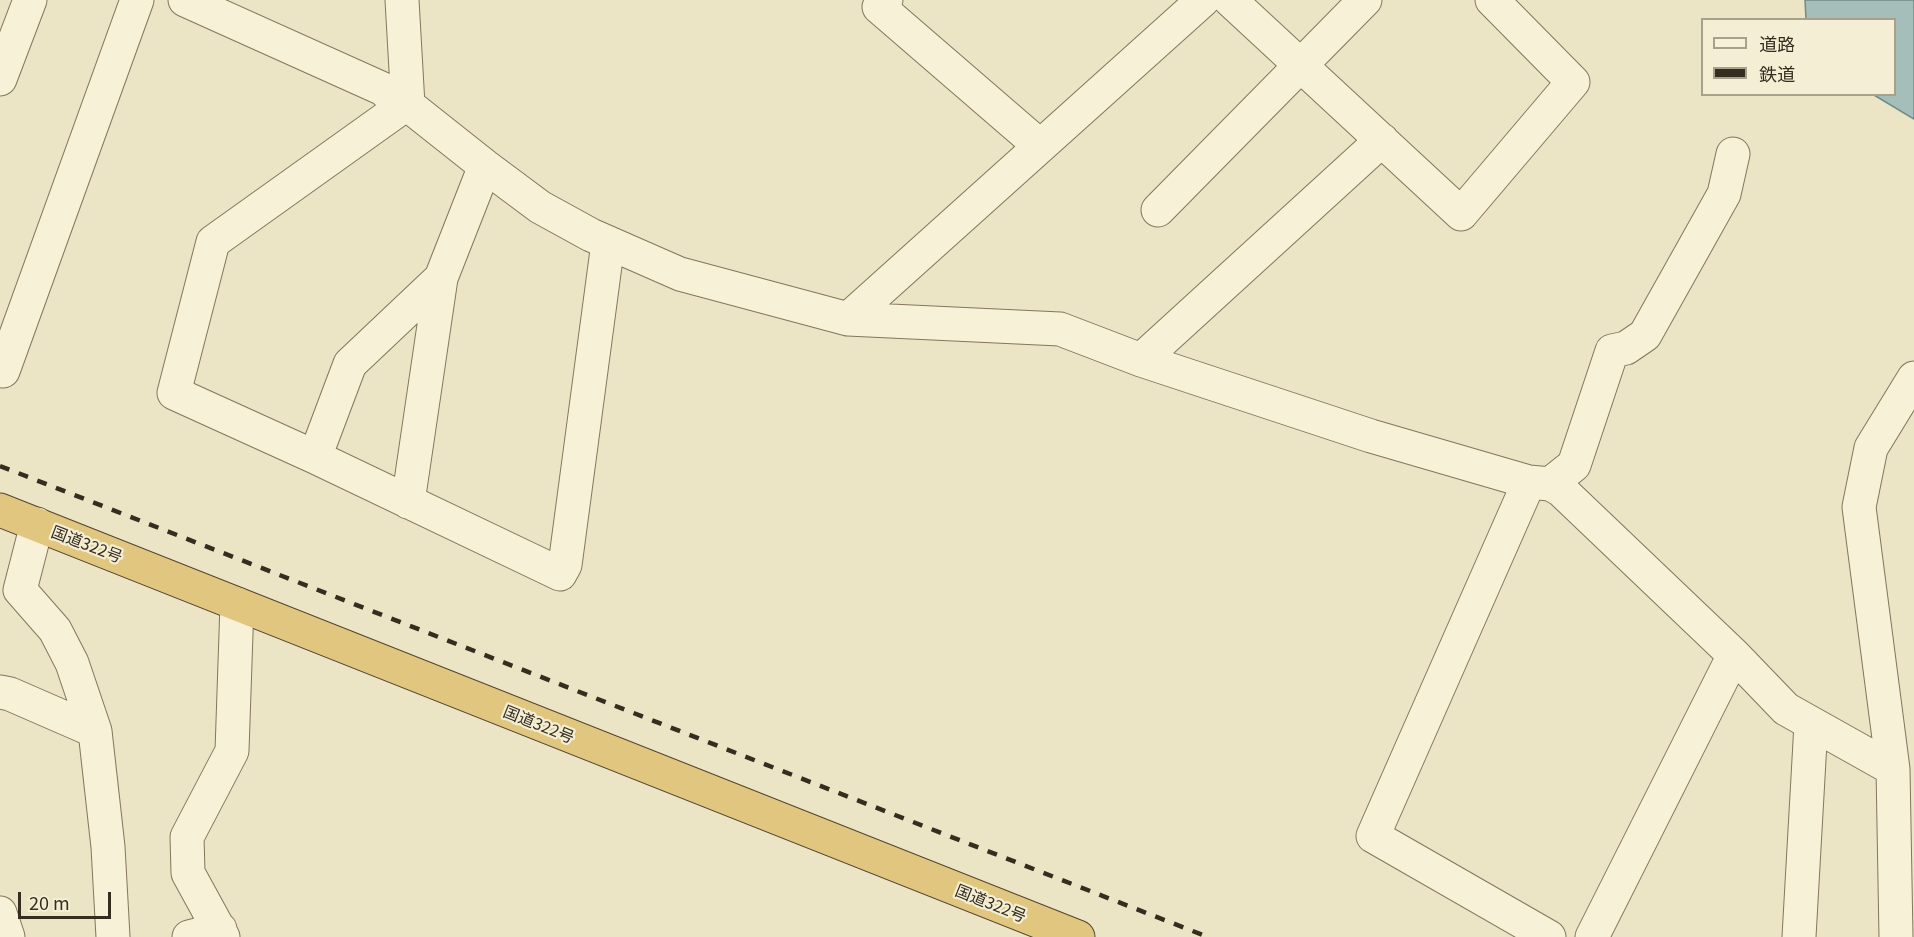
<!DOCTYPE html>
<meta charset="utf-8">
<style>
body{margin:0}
#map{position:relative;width:1914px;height:937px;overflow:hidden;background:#ebe4c5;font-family:Georgia,"Noto Sans JP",serif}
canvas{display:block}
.legend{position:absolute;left:1701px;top:18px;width:195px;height:78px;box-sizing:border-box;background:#f3eed4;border:2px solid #a7a18c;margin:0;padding:8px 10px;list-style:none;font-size:18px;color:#352d1f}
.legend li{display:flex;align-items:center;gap:12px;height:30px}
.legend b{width:30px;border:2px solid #a7a18c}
.scale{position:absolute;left:18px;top:892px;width:93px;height:27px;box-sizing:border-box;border:3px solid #352d1f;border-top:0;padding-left:8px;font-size:18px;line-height:21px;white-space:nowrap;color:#352d1f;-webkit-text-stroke:4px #f3eed4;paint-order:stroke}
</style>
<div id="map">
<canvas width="1914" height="937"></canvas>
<ul class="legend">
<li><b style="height:8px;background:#f6f1d7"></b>道路</li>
<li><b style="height:8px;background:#352d1f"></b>鉄道</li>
</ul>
<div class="scale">20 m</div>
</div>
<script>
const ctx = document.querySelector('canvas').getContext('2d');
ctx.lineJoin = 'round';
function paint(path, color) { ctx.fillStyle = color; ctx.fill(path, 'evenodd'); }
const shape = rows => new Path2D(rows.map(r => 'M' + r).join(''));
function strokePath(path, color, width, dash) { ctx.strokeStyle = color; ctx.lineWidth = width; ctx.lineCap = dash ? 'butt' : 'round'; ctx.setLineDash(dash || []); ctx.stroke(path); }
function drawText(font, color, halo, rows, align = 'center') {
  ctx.font = font + ' Georgia,"Noto Sans JP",serif'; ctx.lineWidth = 4.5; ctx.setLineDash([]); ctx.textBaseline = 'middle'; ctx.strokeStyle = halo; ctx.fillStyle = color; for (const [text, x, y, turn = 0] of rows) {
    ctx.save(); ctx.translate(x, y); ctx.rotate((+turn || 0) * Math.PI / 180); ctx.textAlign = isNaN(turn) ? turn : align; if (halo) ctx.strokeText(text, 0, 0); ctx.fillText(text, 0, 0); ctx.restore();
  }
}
const water = shape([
 [1805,0,1914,0,1914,119,1874,95,1894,94,1894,20,1806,19,1805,0]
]);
paint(water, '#a6beba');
strokePath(water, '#6e8c88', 1.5);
const minor = shape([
 [185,0,383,89,402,107,408,105,485,166,540,207,591,235,680,274,848,319,1060,329,1141,360,1371,436,1529,482,1550,484,1561,490,1734,655,1786,709,1893,769],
 [402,0,408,105],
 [886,0,879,7,1040,146],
 [1230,0,1461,214,1573,82,1492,0],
 [0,79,30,0],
 [402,107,213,242,174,393,315,457,560,574,565,565,608,243],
 [1158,210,1365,0],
 [848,319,1203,0],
 [1141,360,1382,140],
 [3,371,137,0],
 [315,457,350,364,441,278],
 [1529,482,1373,836,1549,937],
 [1550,484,1574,465,1612,351,1626,348,1645,335,1724,194,1733,154],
 [408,502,441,278,485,166],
 [0,692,10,694,95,731,72,663,55,630,20,590,37,524],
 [95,731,108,847,113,937],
 [0,913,8,937],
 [189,937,220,929],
 [223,937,188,873,187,837,232,751,237,604],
 [1592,937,1734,655],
 [1799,937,1811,724],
 [1896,937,1893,769,1859,507,1871,448,1914,378]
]);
const trunk = shape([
 [0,510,1078,937]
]);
strokePath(minor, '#84765c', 35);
strokePath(trunk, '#524430', 35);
strokePath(minor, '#f6f1d7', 33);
strokePath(trunk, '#e0c67e', 33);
strokePath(shape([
 [0,466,1208,937]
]), '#352d1f', 4.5, [10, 10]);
drawText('16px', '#352d1f', '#f3eed4', [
 ["国道322号",87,544,21],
 ["国道322号",539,724,22],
 ["国道322号",991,903,22]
]);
</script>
